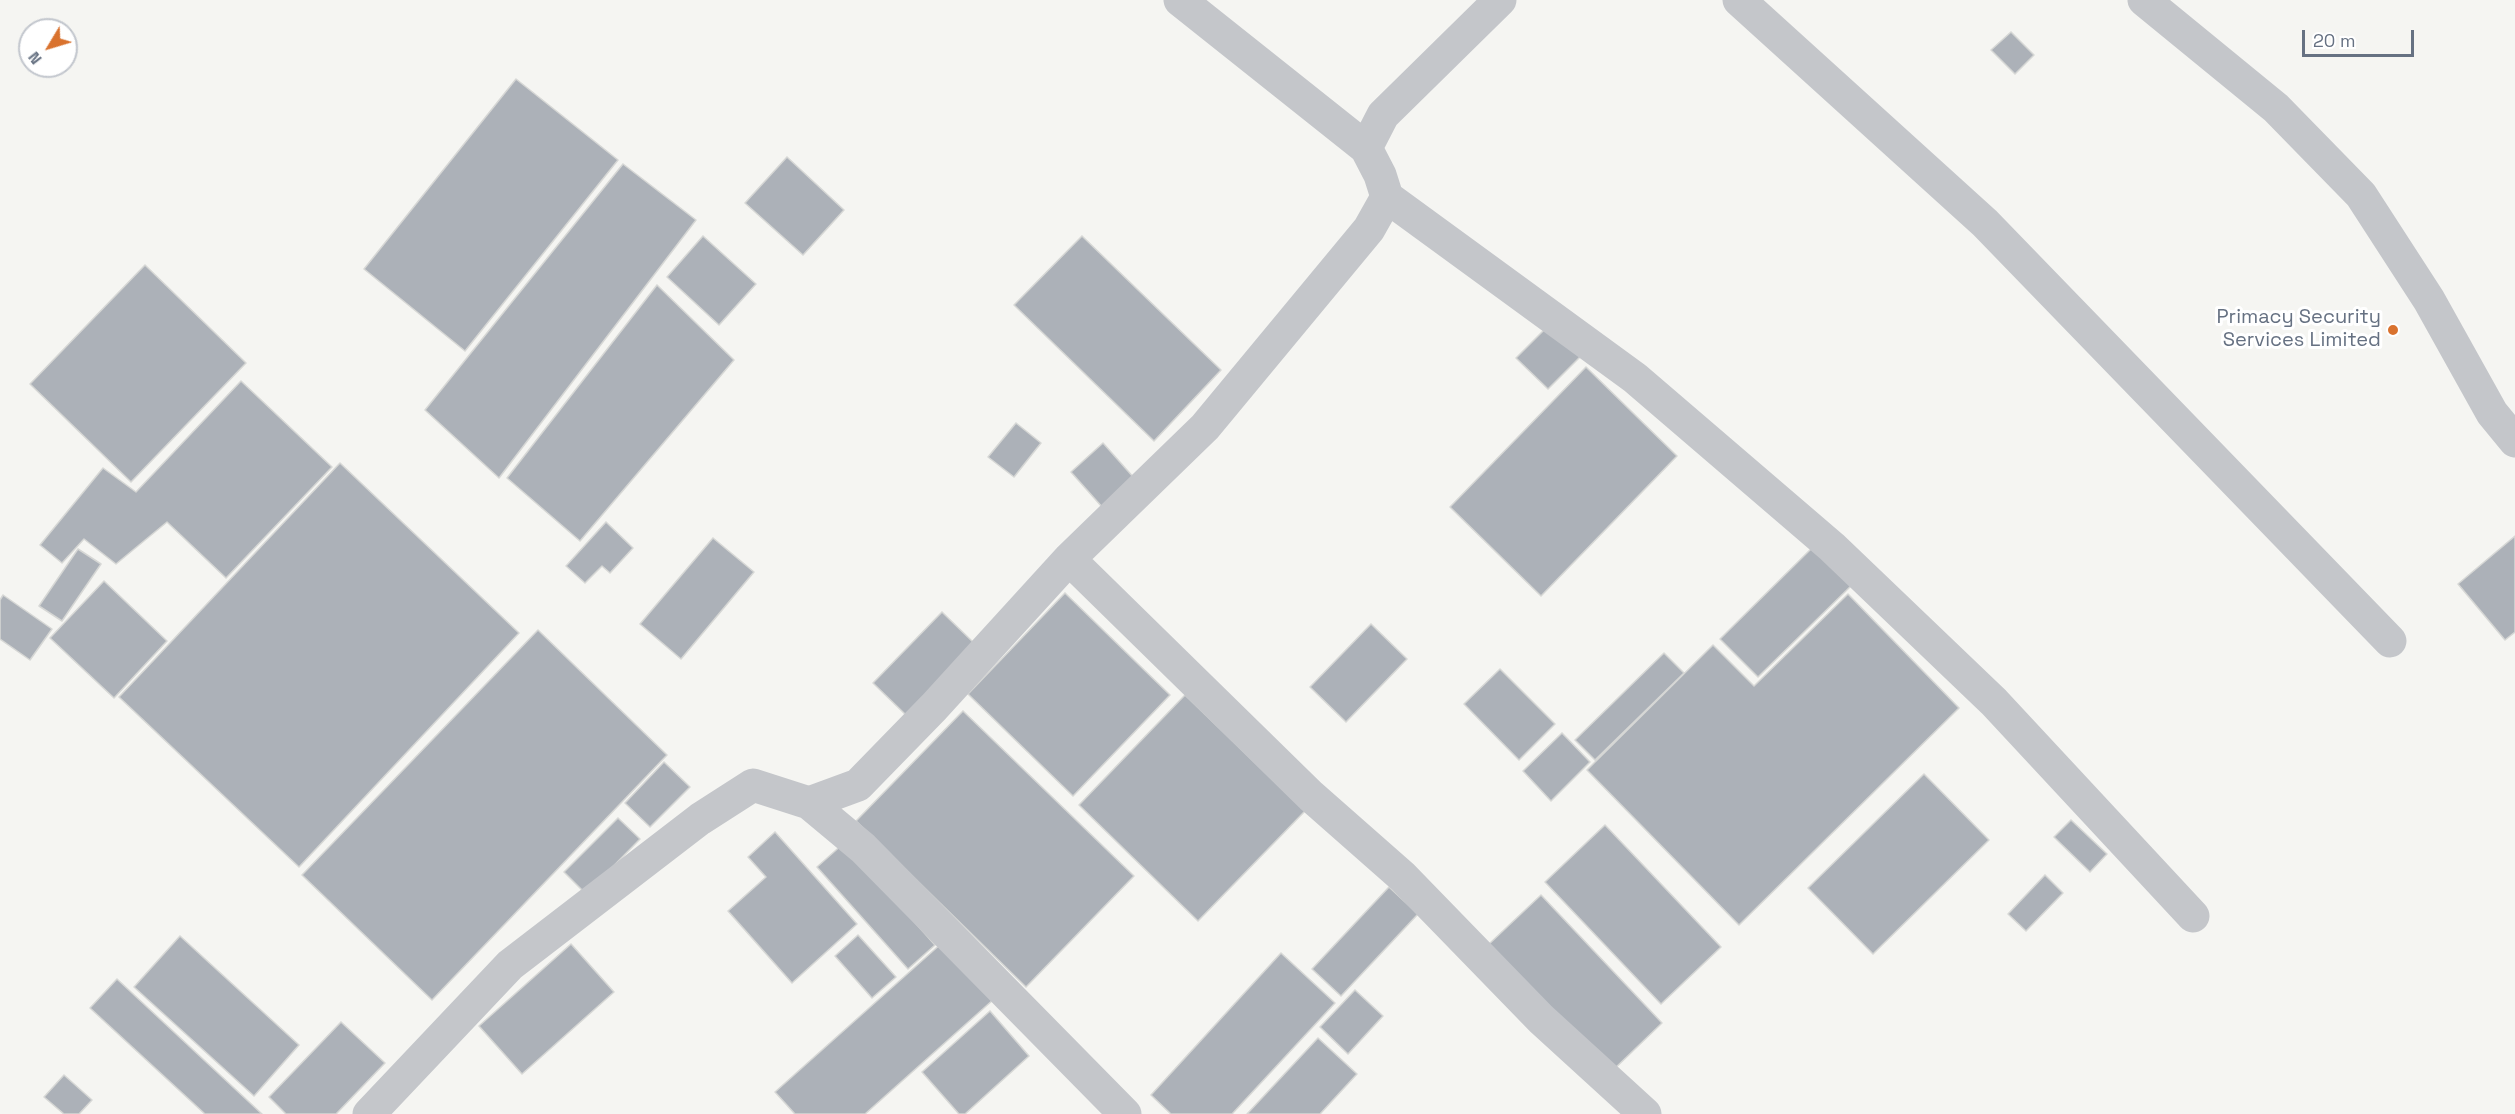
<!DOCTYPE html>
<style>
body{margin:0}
#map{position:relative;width:2515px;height:1114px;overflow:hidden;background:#f5f5f2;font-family:"Space Grotesk",sans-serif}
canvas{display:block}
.north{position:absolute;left:18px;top:18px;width:60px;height:60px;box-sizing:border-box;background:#fff;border:2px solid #c2c6cd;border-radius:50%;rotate:232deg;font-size:16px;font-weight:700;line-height:24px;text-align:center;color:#667182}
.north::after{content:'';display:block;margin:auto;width:21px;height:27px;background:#d9722e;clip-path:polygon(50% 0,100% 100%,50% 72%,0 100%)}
.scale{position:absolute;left:2302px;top:30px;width:112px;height:27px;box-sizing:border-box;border:3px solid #667182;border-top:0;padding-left:8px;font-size:18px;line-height:21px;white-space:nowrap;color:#667182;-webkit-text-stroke:4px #fff;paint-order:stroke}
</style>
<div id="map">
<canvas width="2515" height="1114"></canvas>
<div class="north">N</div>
<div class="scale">20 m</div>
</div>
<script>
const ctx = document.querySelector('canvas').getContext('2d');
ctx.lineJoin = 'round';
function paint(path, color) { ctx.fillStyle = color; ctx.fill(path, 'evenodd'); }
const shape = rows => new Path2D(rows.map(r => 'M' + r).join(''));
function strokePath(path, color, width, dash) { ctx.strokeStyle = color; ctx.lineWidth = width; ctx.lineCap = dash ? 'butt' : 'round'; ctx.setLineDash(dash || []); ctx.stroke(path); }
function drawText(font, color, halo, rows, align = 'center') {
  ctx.font = font + ' "Space Grotesk",sans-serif'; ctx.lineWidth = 6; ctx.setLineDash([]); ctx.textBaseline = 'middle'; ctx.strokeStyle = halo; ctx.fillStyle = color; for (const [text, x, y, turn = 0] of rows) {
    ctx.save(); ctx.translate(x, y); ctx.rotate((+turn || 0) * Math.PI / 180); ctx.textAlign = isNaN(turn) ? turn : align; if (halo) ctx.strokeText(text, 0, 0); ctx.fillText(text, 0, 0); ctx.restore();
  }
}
const building = shape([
 [2011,32,2034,55,2015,74,1991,50,2011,32],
 [516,79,618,160,465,351,364,269,516,79],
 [787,157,844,210,803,255,745,203,787,157],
 [623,164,696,220,499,478,425,410,623,164],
 [703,236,756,284,719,325,667,277,703,236],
 [1082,236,1221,370,1154,441,1014,305,1082,236],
 [145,265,246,363,131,482,30,384,145,265],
 [657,285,734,360,580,541,507,478,657,285],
 [1550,324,1582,355,1548,389,1516,358,1550,324],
 [1586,367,1677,456,1541,596,1450,507,1586,367],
 [241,381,332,467,226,578,167,522,116,564,84,539,62,563,40,545,103,468,136,492,241,381],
 [1016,423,1041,443,1014,477,988,457,1016,423],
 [1103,443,1135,479,1103,508,1071,472,1103,443],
 [340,463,519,633,299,867,119,697,340,463],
 [606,522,633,548,610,573,602,566,585,583,566,566,606,522],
 [2515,536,2515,632,2505,640,2458,584,2515,536],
 [713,538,754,572,681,659,640,624,713,538],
 [1816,544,1854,583,1758,677,1720,639,1816,544],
 [78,549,101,564,62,621,39,606,78,549],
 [104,581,167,641,114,698,50,638,104,581],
 [1065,593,1170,695,1073,796,968,694,1065,593],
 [1848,594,1959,708,1739,925,1587,770,1713,645,1754,686,1848,594],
 [3,595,52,629,30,660,0,639,0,600,3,595],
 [942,612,976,645,907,716,873,683,942,612],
 [1371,624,1407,659,1346,722,1310,687,1371,624],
 [538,630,667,755,432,1000,302,875,538,630],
 [1664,653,1684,673,1595,760,1575,740,1664,653],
 [1500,669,1555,724,1519,760,1464,704,1500,669],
 [1185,695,1305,811,1198,921,1079,805,1185,695],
 [963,711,1134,876,1026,987,856,821,963,711],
 [1562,733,1590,762,1551,801,1523,771,1562,733],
 [664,762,690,787,650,827,625,803,664,762],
 [1924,774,1989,840,1873,954,1808,888,1924,774],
 [618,818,640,839,586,894,564,872,618,818],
 [2071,820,2107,854,2090,872,2054,837,2071,820],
 [1605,825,1721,947,1661,1004,1545,882,1605,825],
 [775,832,857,924,792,983,728,911,766,877,748,857,775,832],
 [844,843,935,945,908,969,817,867,844,843],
 [2045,875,2063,893,2026,931,2008,914,2045,875],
 [1389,887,1418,914,1341,996,1312,969,1389,887],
 [1541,895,1662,1023,1610,1073,1488,945,1541,895],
 [858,935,896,977,872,998,835,956,858,935],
 [180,936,299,1045,254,1096,134,987,180,936],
 [943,942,994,999,865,1114,795,1114,775,1092,943,942],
 [571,944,614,992,522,1074,479,1026,571,944],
 [1281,953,1335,1003,1232,1114,1171,1114,1151,1095,1281,953],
 [117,979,262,1114,205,1114,90,1008,117,979],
 [1355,990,1383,1016,1348,1054,1320,1027,1355,990],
 [990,1011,1029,1056,965,1114,959,1114,922,1072,990,1011],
 [341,1022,385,1063,336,1114,286,1114,269,1097,341,1022],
 [1318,1038,1357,1074,1320,1114,1247,1114,1318,1038],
 [64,1075,92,1100,79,1114,64,1114,44,1097,64,1075]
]);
paint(building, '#acb1b8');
strokePath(building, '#d6d7d5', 1.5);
strokePath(shape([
 [1180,0,1366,148],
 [1739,0,1985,223,2390,641],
 [2144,0,2276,108,2361,195,2429,300,2492,413,2515,441],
 [1387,197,1635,378,1832,547,1994,702,2193,916],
 [1069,559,1311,796,1403,877,1541,1019,1645,1114],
 [809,803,863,848,1125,1114],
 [369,1114,510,965,700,819,753,785,809,803,858,785,934,707,1069,559,1205,427,1369,229,1387,197,1380,175,1366,148,1383,115,1500,0]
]), '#c4c6ca', 33);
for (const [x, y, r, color] of [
 [2393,330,6,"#d9722e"]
]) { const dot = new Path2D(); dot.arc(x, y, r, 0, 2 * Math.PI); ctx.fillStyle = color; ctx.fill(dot); strokePath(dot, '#fff', 2); }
drawText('20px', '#667182', '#fff', [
 ["Primacy Security",2381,318],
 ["Services Limited",2381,341]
], 'right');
</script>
